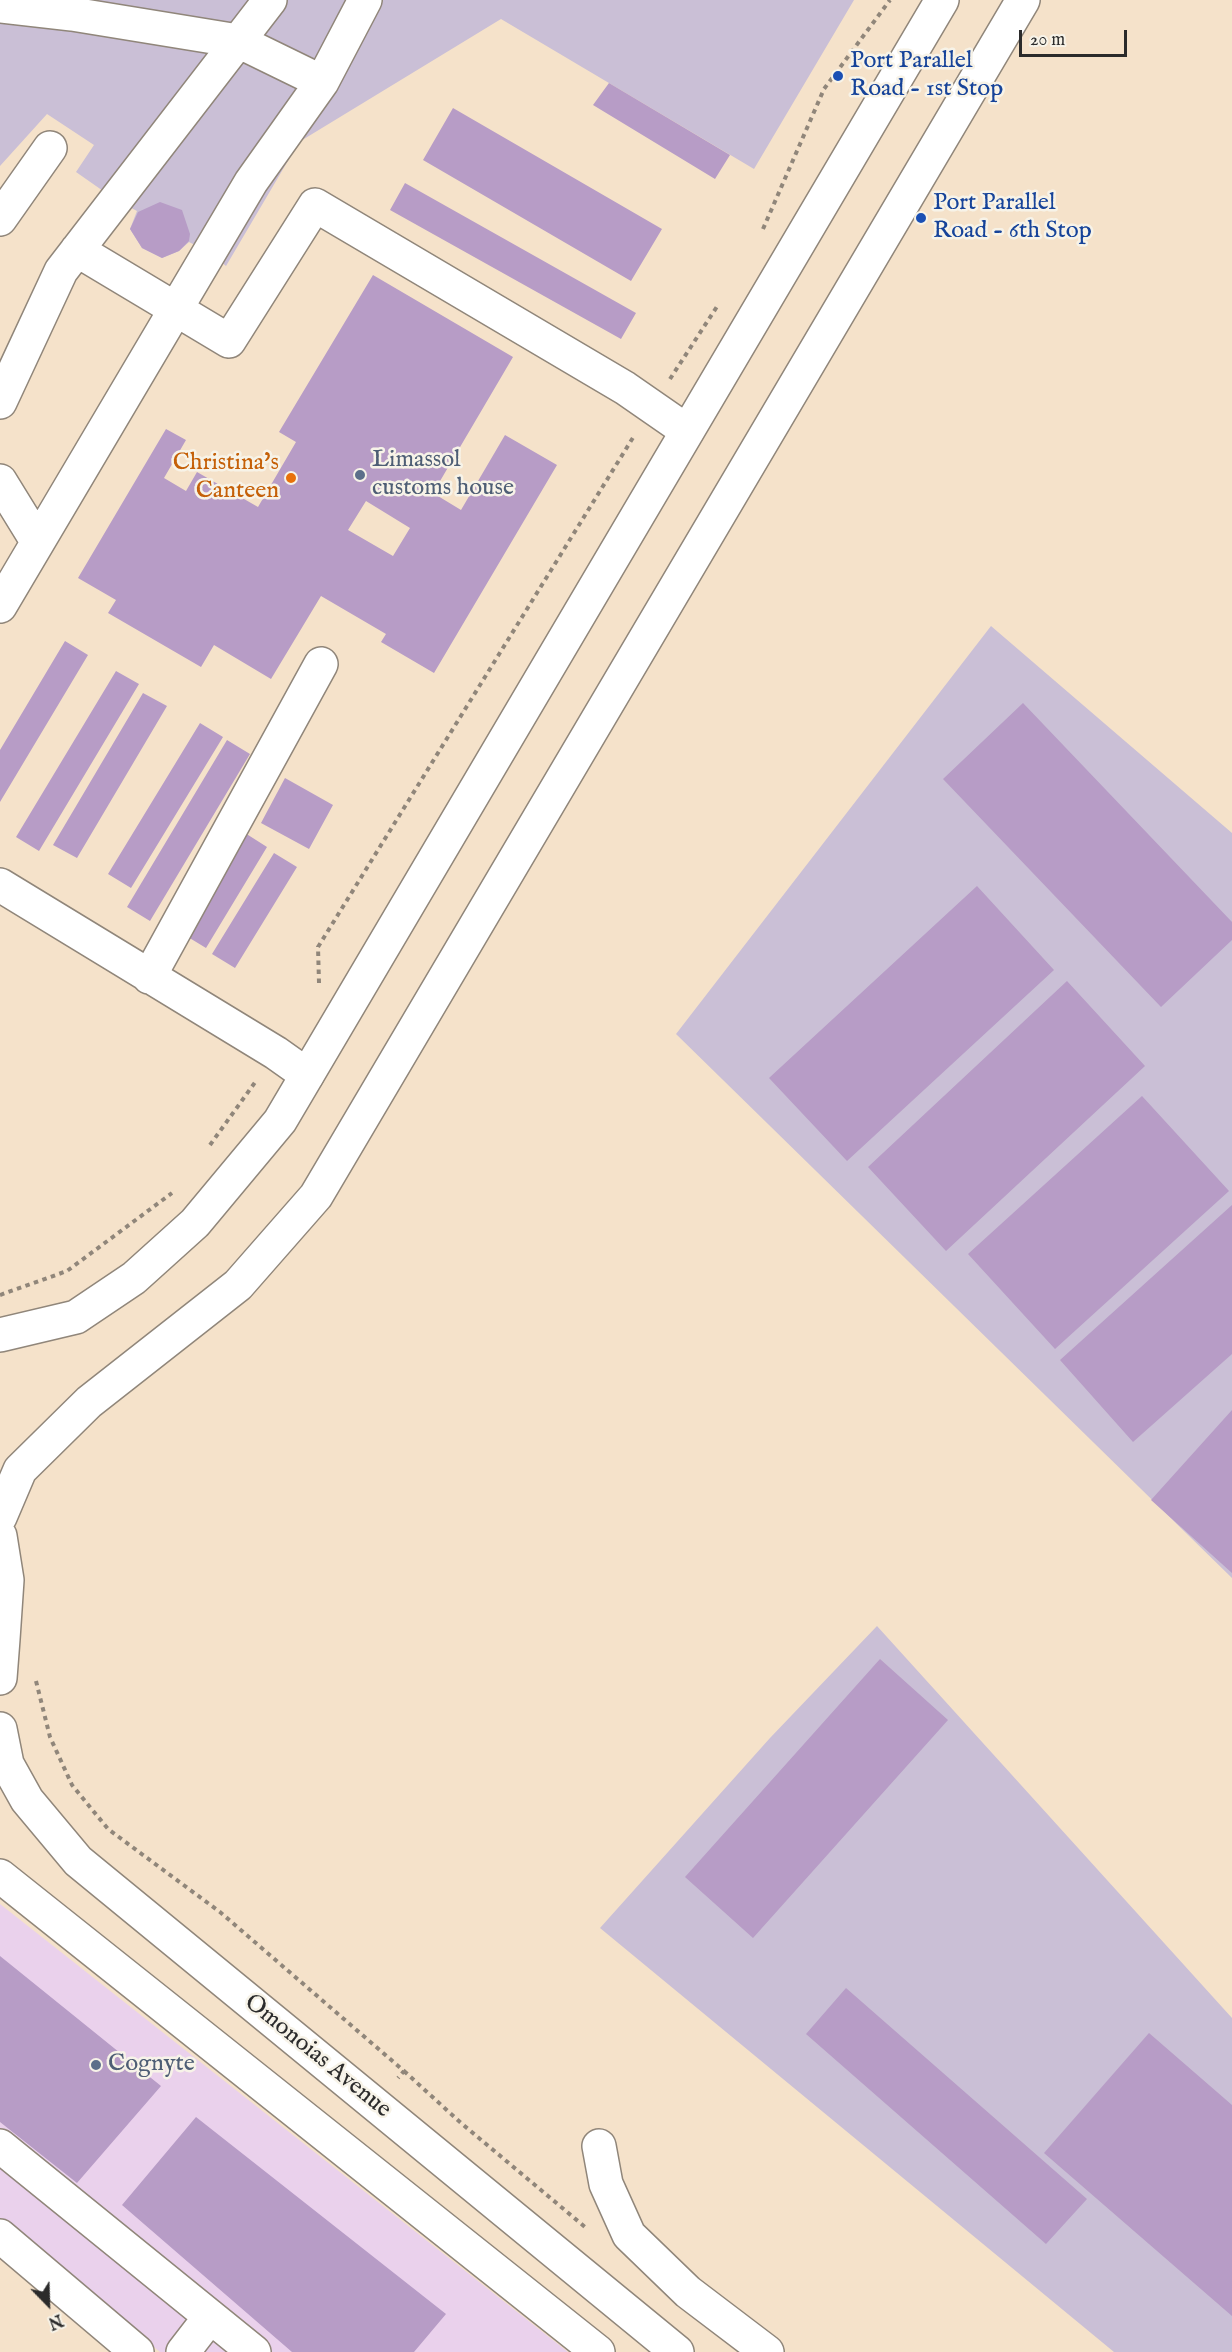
<!DOCTYPE html>
<style>
body{margin:0}
#map{position:relative;width:1232px;height:2352px;overflow:hidden;background:#f5e2ca;font-family:"IM FELL English",serif}
canvas{display:block}
.north{position:absolute;left:18px;top:2274px;width:60px;height:60px;-webkit-text-stroke:4px #f7f3e8;paint-order:stroke;rotate:157deg;font-size:16px;font-weight:700;line-height:24px;text-align:center;color:#2b2b2b}
.north::after{content:'';display:block;margin:auto;width:21px;height:27px;background:#2b2b2b;clip-path:polygon(50% 0,100% 100%,50% 72%,0 100%)}
.scale{position:absolute;left:1019px;top:30px;width:108px;height:27px;box-sizing:border-box;border:3px solid #2b2b2b;border-top:0;padding-left:8px;font-size:18px;line-height:21px;white-space:nowrap;color:#2b2b2b;-webkit-text-stroke:4px #f7f3e8;paint-order:stroke}
</style>
<div id="map">
<canvas width="1232" height="2352"></canvas>
<div class="north">N</div>
<div class="scale">20 m</div>
</div>
<script>
const ctx = document.querySelector('canvas').getContext('2d');
ctx.lineJoin = 'round';
function paint(path, color) { ctx.fillStyle = color; ctx.fill(path, 'evenodd'); }
const shape = rows => new Path2D(rows.map(r => 'M' + r).join(''));
function strokePath(path, color, width, dash) { ctx.strokeStyle = color; ctx.lineWidth = width; ctx.lineCap = dash ? 'butt' : 'round'; ctx.setLineDash(dash || []); ctx.stroke(path); }
function drawText(font, color, halo, rows, align = 'center') {
  ctx.font = font + ' "IM FELL English",serif'; ctx.lineWidth = 5; ctx.setLineDash([]); ctx.textBaseline = 'middle'; ctx.strokeStyle = halo; ctx.fillStyle = color; for (const [text, x, y, turn = 0] of rows) {
    ctx.save(); ctx.translate(x, y); ctx.rotate((+turn || 0) * Math.PI / 180); ctx.textAlign = isNaN(turn) ? turn : align; if (halo) ctx.strokeText(text, 0, 0); ctx.fillText(text, 0, 0); ctx.restore();
  }
}
paint(shape([
 [0,1904,568,2352,160,2352,6,2222,0,2229]
]), '#ead1ec');
paint(shape([
 [0,0,854,0,754,169,501,19,299,142,226,266,209,252,189,242,179,251,162,258,142,248,130,229,137,211,116,200,76,172,94,145,47,114,0,166],
 [991,626,1232,833,1232,1578,676,1034],
 [877,1626,1232,2018,1232,2352,1114,2352,600,1928,770,1738]
]), '#cabfd6');
paint(shape([
 [609,83,730,155,715,179,593,105],
 [453,108,662,229,631,281,423,160],
 [405,183,636,313,621,339,390,210],
 [160,202,182,210,190,234,189,241,179,251,162,258,142,248,130,229,138,212],
 [373,275,513,357,433,493,461,510,505,435,557,465,434,673,381,642,386,634,321,596,271,679,214,645,201,667,108,613,116,600,78,578,166,429,186,440,164,478,186,491,197,472,258,507,296,442,279,432],
 [366,501,410,528,393,556,348,530],
 [65,641,88,655,0,802,0,750],
 [116,671,139,684,39,851,16,837],
 [143,693,167,706,77,858,53,845],
 [1023,703,1232,922,1232,940,1161,1007,943,779],
 [200,723,223,737,131,888,108,874],
 [227,740,250,754,150,921,127,907],
 [285,778,333,805,309,849,261,823],
 [245,833,267,847,206,948,183,934],
 [274,853,297,867,235,968,212,954],
 [977,886,1054,970,847,1161,769,1078],
 [1067,981,1145,1066,946,1251,868,1167],
 [1142,1096,1229,1191,1055,1349,968,1254],
 [1232,1205,1232,1354,1133,1442,1060,1360],
 [1232,1410,1232,1573,1151,1500],
 [880,1659,948,1720,753,1938,685,1877],
 [0,1956,161,2086,77,2183,0,2122],
 [846,1988,1087,2199,1046,2244,806,2034],
 [1149,2033,1232,2105,1232,2316,1044,2153],
 [196,2117,446,2314,414,2352,292,2352,122,2205]
]), '#b79cc6');
const minor = shape([
 [0,6,72,14,238,41,322,82],
 [0,219,50,148],
 [77,250,229,341,315,205,625,388,687,431],
 [0,402,61,271,270,0],
 [0,481,37,541],
 [0,606,251,182,322,82,365,0],
 [0,885,276,1053,307,1075],
 [149,977,321,664],
 [0,2146,254,2352],
 [599,2146,606,2184,629,2235,688,2292,767,2352],
 [0,2236,137,2352],
 [183,2352,210,2317]
]);
const major = shape([
 [0,1335,76,1317,134,1278,195,1223,280,1121,942,0],
 [0,1517,20,1470,89,1402,238,1285,316,1196,1023,0],
 [0,1536,7,1580,3,1639,0,1650],
 [0,1678,3,1639],
 [0,1729,7,1764,27,1800,78,1861,677,2352],
 [0,1876,598,2352]
]);
strokePath(minor, '#90867a', 36);
strokePath(major, '#90867a', 36);
strokePath(shape([
 [763,229,824,89,890,0],
 [670,379,718,305],
 [319,983,318,947,634,436],
 [210,1145,256,1081],
 [0,1295,67,1271,172,1193],
 [36,1681,50,1737,72,1785,108,1829,220,1912,404,2071,398,2078],
 [404,2071,461,2123,585,2227]
]), '#90867a', 4, [4.5, 4.5]);
strokePath(minor, '#fff', 33);
strokePath(major, '#fff', 33);
for (const [x, y, r, color] of [
 [838,76,6,"#1a4fb4"],
 [921,218,6,"#1a4fb4"],
 [360,475,6,"#5c6f8a"],
 [291,478,6,"#e8710a"],
 [96,2065,6,"#5c6f8a"]
]) { const dot = new Path2D(); dot.arc(x, y, r, 0, 2 * Math.PI); ctx.fillStyle = color; ctx.fill(dot); strokePath(dot, '#f7f3e8', 2); }
drawText('24px', '#164399', '#f7f3e8', [
 ["Port Parallel",850,62],
 ["Road - 1st Stop",850,90],
 ["Port Parallel",933,204],
 ["Road - 6th Stop",933,232]
], 'left');
drawText('24px', '#4e5e75', '#f7f3e8', [
 ["Limassol",372,461],
 ["customs house",372,489],
 ["Cognyte",108,2065]
], 'left');
drawText('24px', '#c56008', '#f7f3e8', [
 ["Christina's",279,464],
 ["Canteen",279,492]
], 'right');
drawText('24px', '#2b2b2b', '#f7f3e8', [
 ["Omonoias Avenue",317,2057,39]
]);
</script>
